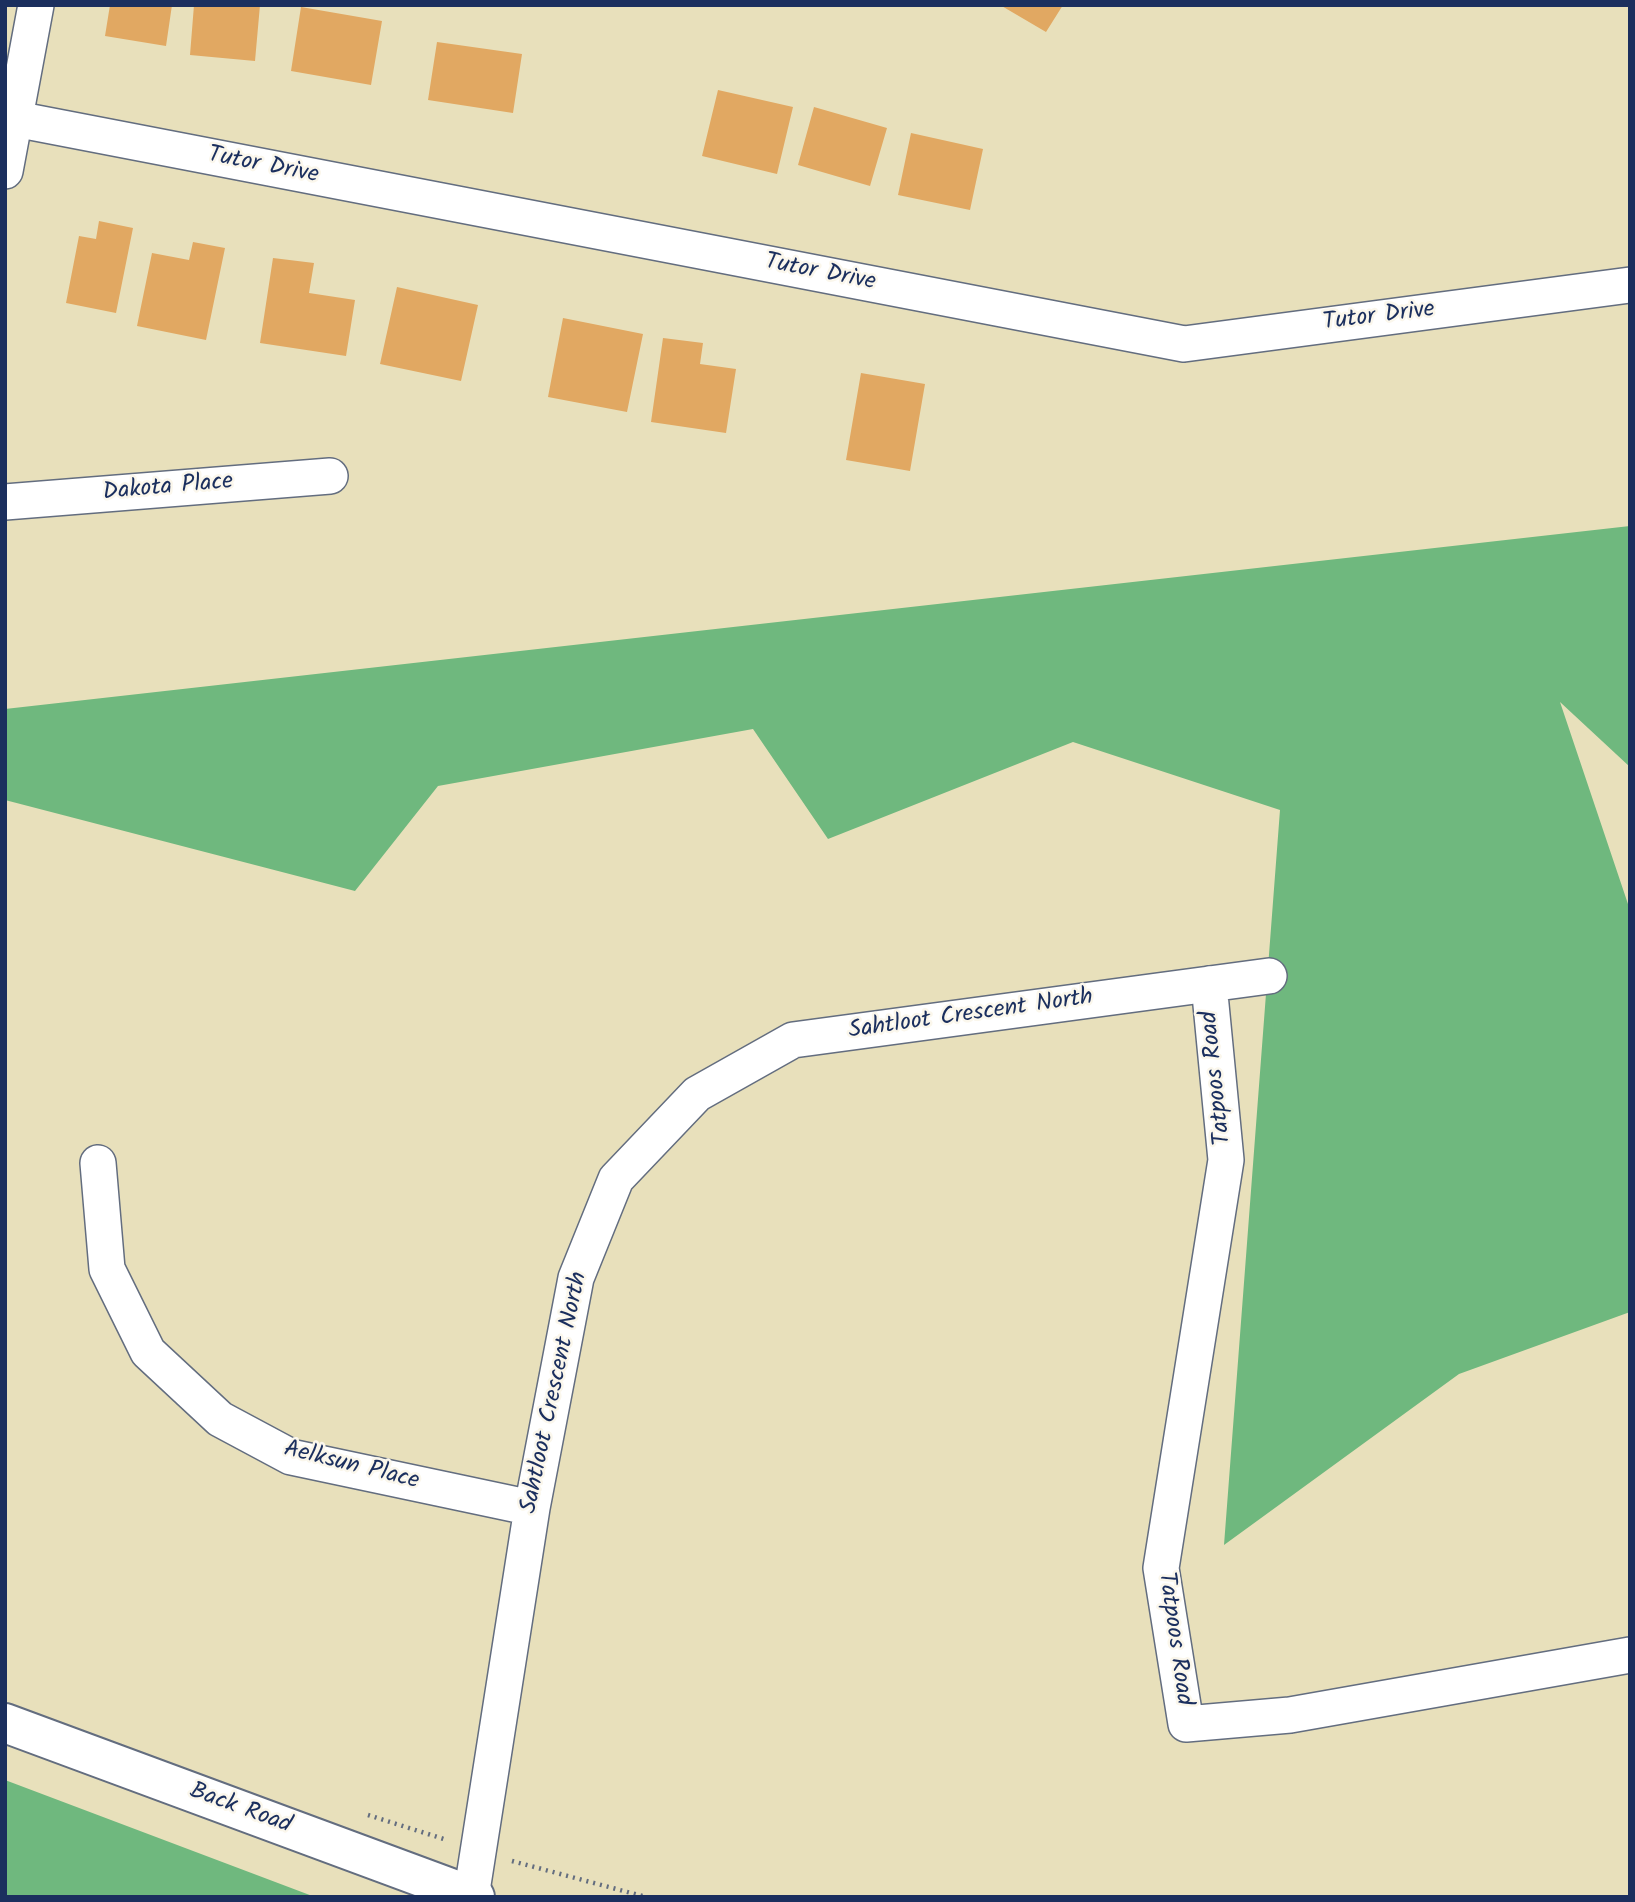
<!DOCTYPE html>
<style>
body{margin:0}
#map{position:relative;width:1635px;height:1902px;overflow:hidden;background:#e8e0bb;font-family:Kalam,sans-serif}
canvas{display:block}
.frame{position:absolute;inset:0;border:7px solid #1b2f5e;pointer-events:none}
</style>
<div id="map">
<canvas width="1635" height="1902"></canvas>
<div class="frame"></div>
</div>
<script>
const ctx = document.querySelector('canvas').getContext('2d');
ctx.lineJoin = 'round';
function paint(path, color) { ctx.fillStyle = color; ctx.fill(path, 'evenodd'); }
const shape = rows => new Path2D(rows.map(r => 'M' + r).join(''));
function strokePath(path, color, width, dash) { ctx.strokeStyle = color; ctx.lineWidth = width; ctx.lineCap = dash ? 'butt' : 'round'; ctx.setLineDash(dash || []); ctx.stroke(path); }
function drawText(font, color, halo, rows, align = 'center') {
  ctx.font = font + ' Kalam,sans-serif'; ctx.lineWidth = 5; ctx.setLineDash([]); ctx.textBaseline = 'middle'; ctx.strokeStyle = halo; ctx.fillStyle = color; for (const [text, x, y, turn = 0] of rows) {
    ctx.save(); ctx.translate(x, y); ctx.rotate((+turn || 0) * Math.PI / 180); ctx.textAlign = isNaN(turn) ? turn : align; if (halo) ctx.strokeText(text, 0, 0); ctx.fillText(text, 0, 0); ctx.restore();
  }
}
paint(shape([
 [1630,526,1630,767,1560,702,1630,910,1630,1312,1459,1374,1224,1545,1280,810,1073,742,828,839,753,729,438,786,355,891,5,800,5,709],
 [5,1780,315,1897,5,1897]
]), '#6fb87e');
paint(shape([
 [110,5,172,5,166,46,105,36],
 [194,5,260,5,255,61,190,55],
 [1000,5,1063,5,1046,32],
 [301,7,382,21,371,85,291,71],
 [437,42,522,54,513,113,428,100],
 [718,90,793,107,777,174,702,156],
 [814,107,887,128,870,186,798,165],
 [911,133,983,149,970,210,898,195],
 [99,221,133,228,116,313,66,303,79,236,96,239],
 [193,242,225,248,206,340,137,326,152,253,189,260],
 [273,258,314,263,309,293,355,300,346,356,260,343],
 [397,287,478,305,461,381,380,364],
 [563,318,643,334,627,412,548,397],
 [663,338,703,343,700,364,736,369,726,433,651,422],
 [861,373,925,384,910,471,846,460]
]), '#e1a862');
const minor = shape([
 [5,117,1184,344,1630,285],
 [5,171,36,5],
 [5,502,330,476],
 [1209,984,1226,1160,1161,1568,1186,1724,1290,1715,1630,1655],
 [98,1163,107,1269,148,1352,220,1419,291,1457,532,1508],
 [471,1897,532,1508,576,1278,616,1179,697,1094,793,1040,1269,976]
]);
const tertiary = shape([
 [5,1723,475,1897]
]);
strokePath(minor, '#636d7f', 38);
strokePath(tertiary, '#636d7f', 42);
strokePath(shape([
 [368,1815,447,1840],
 [512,1861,646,1897]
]), '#636d7f', 4.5, [2, 5]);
strokePath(minor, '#fff', 35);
strokePath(tertiary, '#fff', 38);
drawText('24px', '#1b2f5e', '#fbf7ec', [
 ["Tutor Drive",263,167,11],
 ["Tutor Drive",820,274,11],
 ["Tutor Drive",1379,318,-7],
 ["Dakota Place",168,489,-5],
 ["Sahtloot Crescent North",971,1016,-8],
 ["Tatpoos Road",1218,1078,-96],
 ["Sahtloot Crescent North",556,1393,-78],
 ["Aelksun Place",351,1467,14],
 ["Tatpoos Road",1173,1639,82],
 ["Back Road",240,1810,20]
]);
</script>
